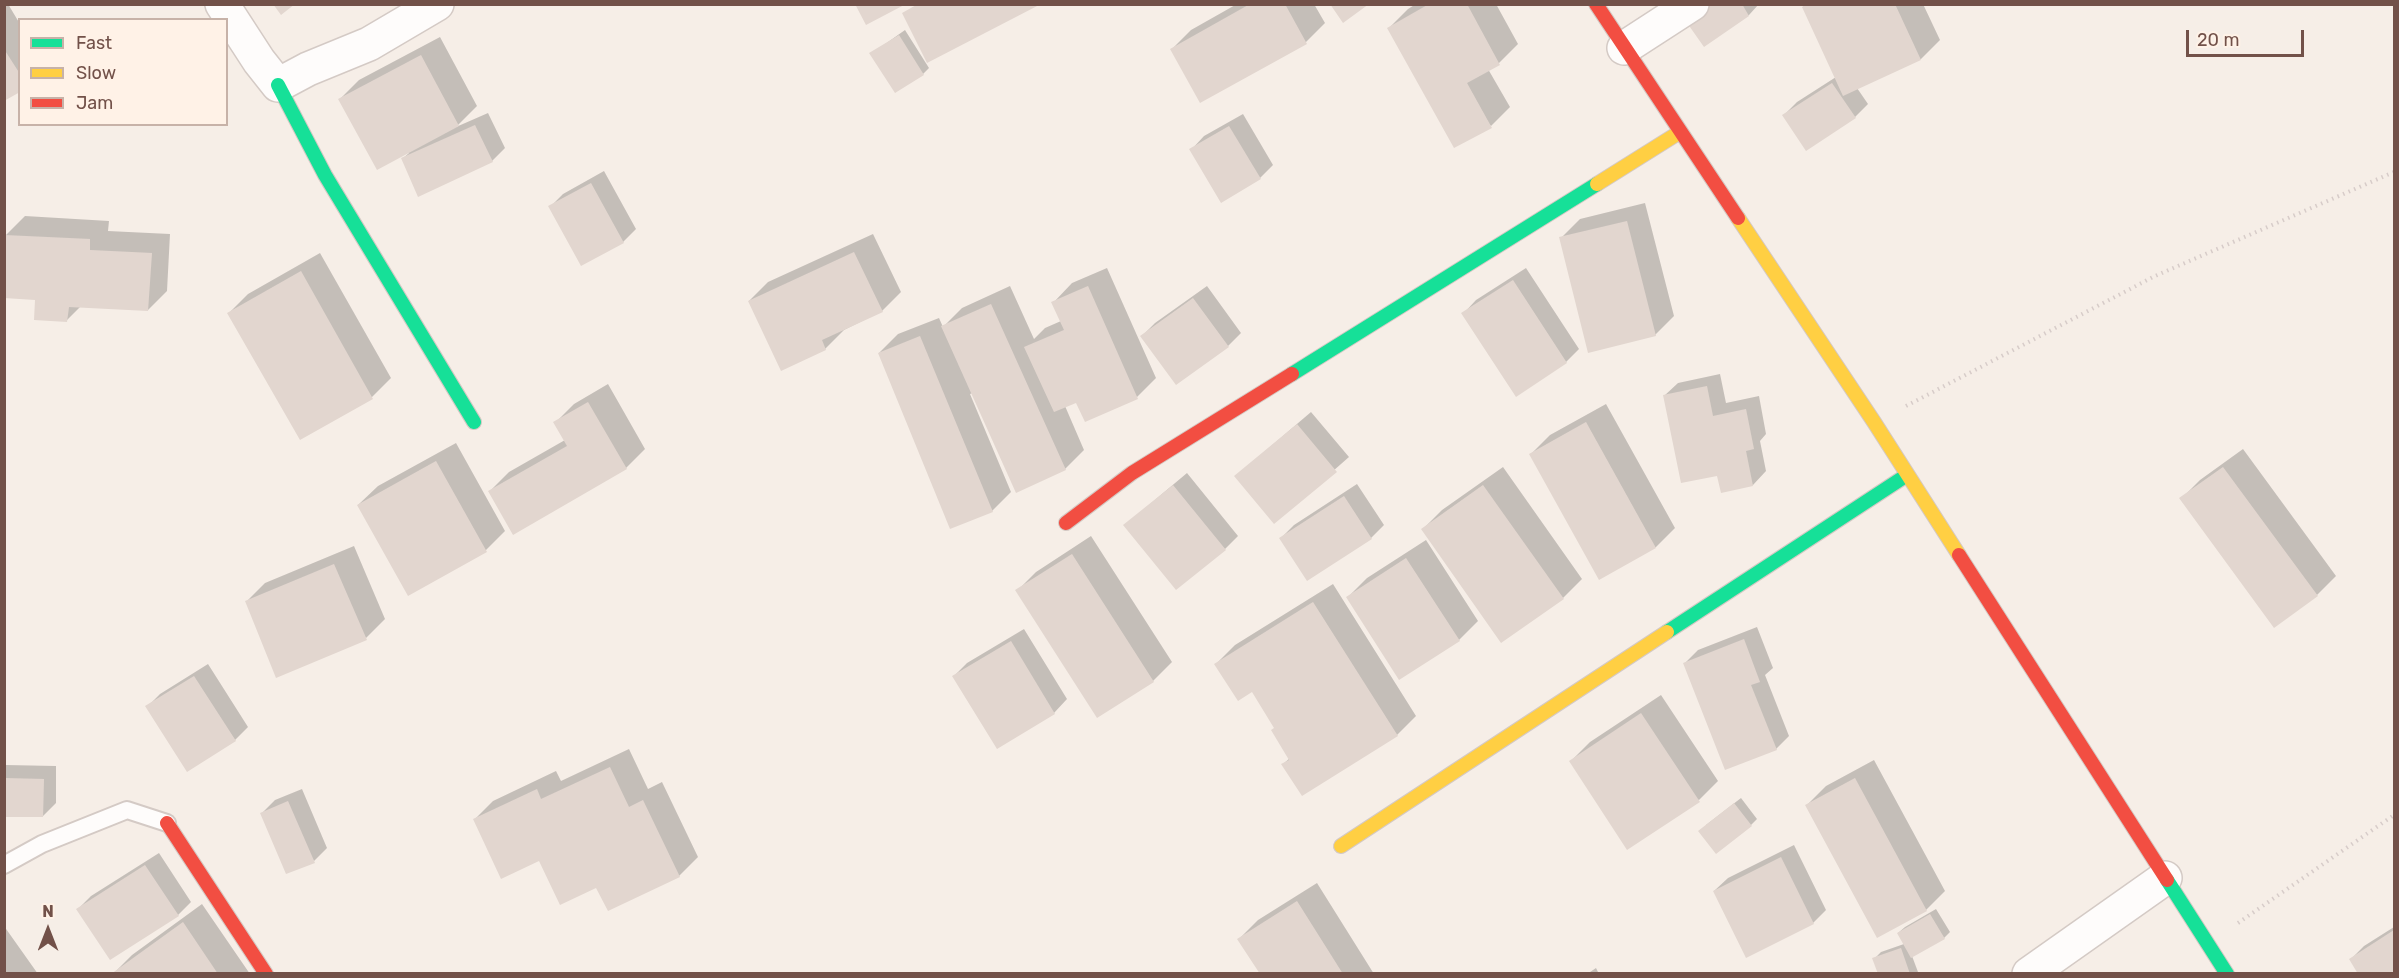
<!DOCTYPE html>
<style>
body{margin:0}
#map{position:relative;width:2399px;height:978px;overflow:hidden;background:#f6eee7;font-family:Rubik,sans-serif}
canvas{display:block}
.frame{position:absolute;inset:0;border:6px solid #725149;pointer-events:none}
.legend{position:absolute;left:18px;top:18px;width:210px;height:108px;box-sizing:border-box;background:#fff2e7;border:2px solid #c7b2a8;margin:0;padding:8px 10px;list-style:none;font-size:18px;color:#725149}
.legend li{display:flex;align-items:center;gap:12px;height:30px}
.legend b{width:30px;border:2px solid #c7b2a8}
.north{position:absolute;left:18px;top:900px;width:60px;height:60px;-webkit-text-stroke:4px #fff2e7;paint-order:stroke;rotate:0deg;font-size:16px;font-weight:700;line-height:24px;text-align:center;color:#725149}
.north::after{content:'';display:block;margin:auto;width:21px;height:27px;background:#725149;clip-path:polygon(50% 0,100% 100%,50% 72%,0 100%)}
.scale{position:absolute;left:2186px;top:30px;width:118px;height:27px;box-sizing:border-box;border:3px solid #725149;border-top:0;padding-left:8px;font-size:18px;line-height:21px;white-space:nowrap;color:#725149;-webkit-text-stroke:4px #fff2e7;paint-order:stroke}
</style>
<div id="map">
<canvas width="2399" height="978"></canvas>
<div class="frame"></div>
<ul class="legend">
<li><b style="height:8px;background:#16e098"></b>Fast</li>
<li><b style="height:8px;background:#ffcf43"></b>Slow</li>
<li><b style="height:8px;background:#f24e42"></b>Jam</li>
</ul>
<div class="north">N</div>
<div class="scale">20 m</div>
</div>
<script>
const ctx = document.querySelector('canvas').getContext('2d');
ctx.lineJoin = 'round';
function paint(path, color) { ctx.fillStyle = color; ctx.fill(path, 'evenodd'); }
const shape = rows => new Path2D(rows.map(r => 'M' + r).join(''));
function strokePath(path, color, width, dash) { ctx.strokeStyle = color; ctx.lineWidth = width; ctx.lineCap = dash ? 'butt' : 'round'; ctx.setLineDash(dash || []); ctx.stroke(path); }
paint(shape([
 [4,4,8,4,20,24,20,90,4,99],
 [1237,4,1314,4,1325,23,1306,42,1172,49,1191,30],
 [1416,4,1496,4,1518,44,1499,63,1488,69,1510,107,1491,126,1389,28,1408,9],
 [1704,4,1759,4,1749,15,1704,45],
 [1806,4,1923,4,1940,40,1921,59,1857,88,1868,104,1855,117,1784,115,1797,102,1836,77,1803,7],
 [905,30,929,68,923,74,871,54],
 [440,37,477,106,456,127,488,113,505,148,492,161,402,159,409,153,340,99,359,80],
 [1243,114,1273,165,1260,178,1191,150,1204,136],
 [604,171,636,229,623,242,550,207,563,194],
 [1645,203,1674,316,1655,335,1561,238,1580,219],
 [25,216,109,221,108,231,170,234,167,291,148,310,81,306,67,320,37,298,6,235],
 [873,234,901,292,882,311,844,330,825,349,749,301,768,282],
 [320,253,391,378,372,397,301,438,229,313,248,294],
 [1107,268,1156,378,1137,397,1076,401,1065,406,1084,450,1065,469,973,393,970,394,1011,492,992,511,879,353,898,334,939,318,943,327,962,308,1010,286,1034,339,1045,328,1061,321,1053,303,1072,283],
 [1526,268,1579,349,1566,362,1463,314,1476,300],
 [1207,286,1241,333,1228,346,1142,336,1155,323],
 [1720,374,1726,403,1759,396,1766,434,1760,441,1766,471,1753,485,1718,474,1664,396,1678,383],
 [608,384,645,449,626,468,513,532,490,491,509,472,565,440,555,423,574,404],
 [1606,404,1675,528,1656,547,1599,578,1531,454,1550,435],
 [1311,412,1349,457,1275,522,1236,476],
 [456,443,505,531,486,550,408,594,358,505,378,486],
 [2243,449,2336,576,2317,595,2181,499,2200,480],
 [1503,467,1582,579,1563,598,1501,641,1423,529,1442,510],
 [1187,473,1238,536,1225,549,1125,525],
 [1357,484,1384,525,1371,538,1281,538,1294,525],
 [1091,536,1172,662,1153,681,1017,591,1036,572],
 [1426,540,1478,621,1459,640,1348,597,1367,578],
 [354,546,385,619,366,638,246,602,265,583],
 [1333,584,1416,716,1397,735,1283,764,1290,758,1276,727,1253,690,1216,664,1235,645],
 [1757,627,1773,668,1765,675,1789,736,1776,749,1685,663,1698,650],
 [1024,629,1067,699,1054,713,998,747,954,676,967,663],
 [208,664,248,727,235,740,147,707,160,694],
 [1661,695,1718,781,1699,800,1571,761,1590,742],
 [629,749,648,789,662,782,698,857,679,876,597,886,540,859,474,820,493,801,556,771,561,781],
 [1874,760,1945,891,1926,910,1807,805,1826,786],
 [6,765,56,766,56,803,43,816,4,815],
 [302,789,327,848,314,861,262,813,275,800],
 [1741,798,1757,819,1751,825,1706,825],
 [1794,845,1826,910,1813,923,1714,891,1728,878],
 [159,853,191,902,178,915,78,909,91,896],
 [1317,883,1374,974,1261,974,1239,939,1258,920],
 [202,904,250,974,113,974,132,955],
 [1936,909,1950,932,1944,938,1912,956,1918,972,1879,974,1874,959,1881,952,1904,944,1898,933,1905,927],
 [4,926,38,974,4,974],
 [2394,927,2394,974,2360,974,2351,959,2364,946],
 [1596,968,1599,974,1587,974]
]), '#0003');
paint(shape([
 [273,4,295,4,281,15],
 [855,4,906,4,866,25],
 [918,4,1041,4,927,63,902,13],
 [1250,4,1285,4,1307,44,1200,103,1170,49],
 [1330,4,1369,4,1343,23],
 [1429,4,1467,4,1500,65,1467,83,1492,128,1454,148,1387,28],
 [1708,4,1742,4,1749,16,1704,47,1685,20],
 [1807,4,1895,4,1921,60,1843,96,1802,7],
 [899,35,924,75,895,93,869,53],
 [4,49,20,74,20,92,4,101],
 [421,55,459,126,377,170,338,99],
 [1832,83,1856,118,1806,151,1782,115],
 [475,125,493,162,418,197,401,158],
 [1229,126,1261,179,1221,203,1189,149],
 [591,183,624,243,581,266,548,206],
 [1627,221,1656,336,1588,353,1559,237],
 [4,235,90,239,90,250,152,253,148,311,69,307,67,322,34,320,35,300,4,298],
 [854,252,883,312,822,340,826,350,781,371,748,301],
 [301,271,373,399,300,440,227,313],
 [1513,280,1567,363,1516,397,1461,313],
 [1088,286,1138,399,1085,422,1076,403,1054,412,1024,347,1064,330,1051,302],
 [1193,298,1229,347,1176,385,1140,336],
 [991,304,1066,470,1016,493,941,326],
 [920,336,993,512,950,529,878,353],
 [1707,386,1713,416,1746,409,1754,449,1746,451,1753,486,1721,493,1717,476,1681,483,1663,395],
 [588,402,627,469,513,535,488,491,567,446,553,422],
 [1586,422,1656,548,1599,580,1529,454],
 [1297,424,1337,472,1274,524,1234,476],
 [436,461,487,552,408,596,357,505],
 [2223,467,2318,596,2274,628,2179,498],
 [1173,485,1226,550,1176,590,1123,525],
 [1483,485,1564,599,1501,643,1421,529],
 [1344,496,1372,539,1307,581,1279,538],
 [1072,554,1154,682,1097,718,1015,590],
 [1406,558,1460,641,1399,680,1346,597],
 [334,564,367,640,276,678,245,601],
 [1313,602,1398,736,1302,796,1281,764,1289,760,1271,730,1274,728,1252,692,1238,701,1214,664],
 [1744,639,1760,682,1751,685,1777,750,1725,770,1683,663],
 [1011,641,1055,714,997,749,952,676],
 [194,676,236,741,187,772,145,706],
 [1641,713,1700,802,1627,850,1569,761],
 [610,767,629,807,643,800,680,877,608,911,596,888,560,905,539,861,501,879,473,819,537,789,541,799],
 [4,778,44,779,43,817,4,817],
 [1855,778,1927,911,1877,938,1805,805],
 [288,801,315,863,286,874,260,813],
 [1734,803,1752,826,1716,854,1698,831],
 [1781,857,1814,924,1746,958,1713,891],
 [145,865,179,916,110,960,76,909],
 [1297,901,1343,974,1260,974,1237,939],
 [1930,914,1945,939,1911,958,1897,933],
 [183,922,218,974,111,974],
 [2394,930,2394,974,2358,974,2349,959],
 [1901,948,1910,974,1878,974,1872,958]
]), '#e2d6cf');
const lane = shape([
 [4,865,42,844,127,810,167,823]
]);
const street = shape([
 [222,4,259,61,278,85,308,69,369,44,437,4],
 [1624,48,1692,4],
 [2029,974,2165,878]
]);
const fast = shape([
 [278,85,325,175,474,422],
 [1292,374,1597,184],
 [1667,632,1907,475],
 [2167,880,2227,974]
]);
const slow = shape([
 [1597,184,1680,132],
 [1738,218,1874,422,1959,555],
 [1341,846,1667,632]
]);
const jam = shape([
 [1596,4,1738,218],
 [1066,523,1132,473,1292,374],
 [1959,555,2167,880],
 [167,823,266,974]
]);
strokePath(lane, '#d4cac5', 20);
strokePath(street, '#d4cac5', 36);
strokePath(fast, '#d4c9c4', 16);
strokePath(slow, '#d4c9c4', 16);
strokePath(jam, '#d4c9c4', 16);
strokePath(shape([
 [1906,406,2155,276,2394,172],
 [2238,923,2394,815]
]), '#d7ccc9', 4, [1.5, 4.5]);
strokePath(lane, '#fefcfb', 16);
strokePath(street, '#fefcfb', 33);
strokePath(fast, '#16e098', 14);
strokePath(slow, '#ffcf43', 14);
strokePath(jam, '#f24e42', 14);
</script>
